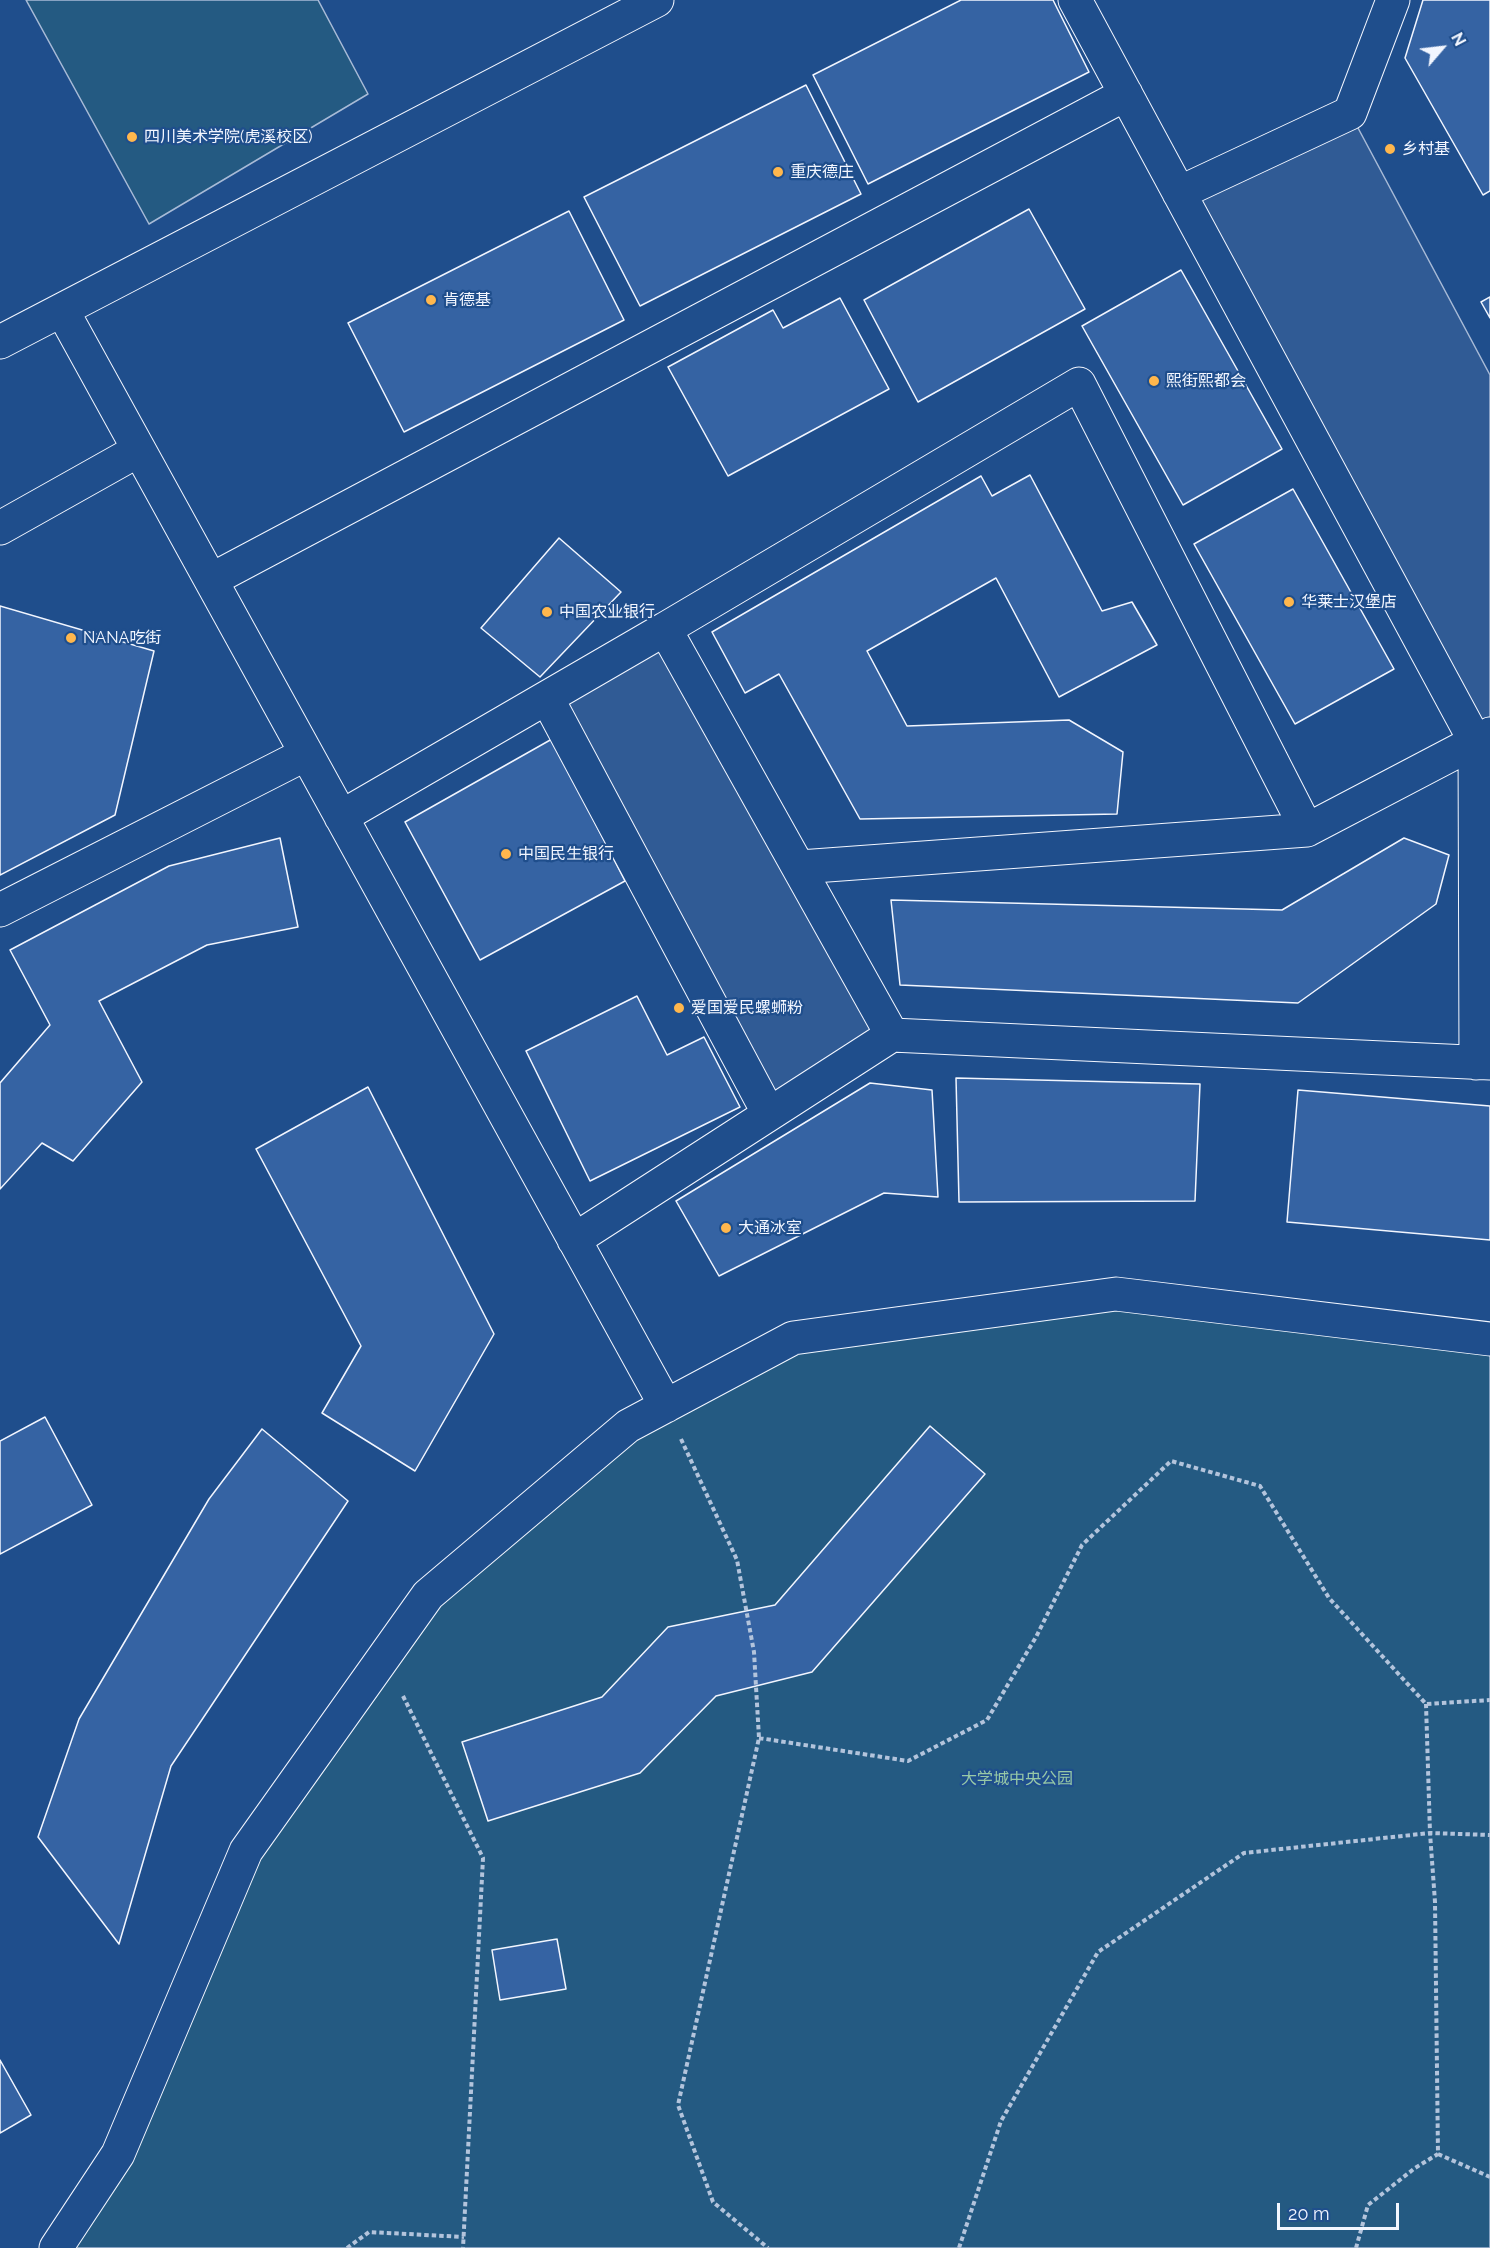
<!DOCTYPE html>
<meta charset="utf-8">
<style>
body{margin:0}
#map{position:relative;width:1490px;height:2248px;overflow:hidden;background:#1f4e8c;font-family:Raleway,sans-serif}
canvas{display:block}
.north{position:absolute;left:1412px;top:18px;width:60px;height:60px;-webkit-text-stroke:4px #1f4e8c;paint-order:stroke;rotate:62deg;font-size:16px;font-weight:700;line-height:24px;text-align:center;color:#f2f6ff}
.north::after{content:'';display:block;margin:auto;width:21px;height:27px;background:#f2f6ff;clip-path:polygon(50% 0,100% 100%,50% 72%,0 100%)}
.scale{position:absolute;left:1277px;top:2203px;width:122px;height:27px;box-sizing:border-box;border:3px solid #f2f6ff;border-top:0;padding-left:8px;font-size:18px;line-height:21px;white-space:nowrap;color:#f2f6ff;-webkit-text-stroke:4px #1f4e8c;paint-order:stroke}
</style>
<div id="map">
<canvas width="1490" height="2248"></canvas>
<div class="north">N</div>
<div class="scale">20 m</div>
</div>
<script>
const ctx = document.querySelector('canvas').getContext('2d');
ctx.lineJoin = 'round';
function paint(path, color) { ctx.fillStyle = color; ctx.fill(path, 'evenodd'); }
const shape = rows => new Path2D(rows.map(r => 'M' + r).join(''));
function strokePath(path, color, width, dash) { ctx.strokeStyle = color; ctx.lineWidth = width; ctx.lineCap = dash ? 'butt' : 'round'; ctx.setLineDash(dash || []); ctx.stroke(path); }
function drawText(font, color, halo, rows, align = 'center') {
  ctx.font = font + ' Raleway,"Noto Sans SC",sans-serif'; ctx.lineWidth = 4.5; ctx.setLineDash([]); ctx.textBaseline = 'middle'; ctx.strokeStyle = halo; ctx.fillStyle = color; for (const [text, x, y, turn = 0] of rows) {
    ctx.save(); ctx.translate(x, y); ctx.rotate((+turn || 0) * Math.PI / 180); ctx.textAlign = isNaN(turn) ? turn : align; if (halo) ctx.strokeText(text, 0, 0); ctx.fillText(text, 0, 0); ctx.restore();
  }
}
const green = shape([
 [26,0,318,0,368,94,149,224,26,0],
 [1116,1294,1490,1339,1490,2248,56,2248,246,1851,428,1595,628,1426,793,1338,1116,1294]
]);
paint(green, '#245a82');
strokePath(green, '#a8bbd7', 1.5);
const parking = shape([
 [1350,113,1490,375,1490,734,1179,193,1350,113],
 [665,629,892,1035,769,1114,547,698,665,629]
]);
paint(parking, '#305b95');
strokePath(parking, '#a8bbd7', 1.5);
const building = shape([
 [961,0,1053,0,1089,72,868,184,813,75,961,0],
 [1423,0,1490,0,1490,191,1483,195,1405,58,1423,0],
 [806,85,861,194,640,306,584,197,806,85],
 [1029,209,1085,309,918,402,864,300,1029,209],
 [569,211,624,320,404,432,348,323,569,211],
 [1181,270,1282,449,1183,505,1082,326,1181,270],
 [1490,297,1490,318,1481,302,1490,297],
 [840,298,889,389,728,476,668,367,773,310,783,328,840,298],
 [1030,475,1102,611,1132,602,1157,645,1059,697,996,578,867,651,907,726,1069,720,1123,752,1117,814,860,819,779,674,745,693,712,632,981,476,992,496,1030,475],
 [1293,489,1394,669,1295,724,1194,544,1293,489],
 [559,538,621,592,540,677,481,628,559,538],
 [0,606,154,651,115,815,0,875,0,606],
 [552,739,625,881,480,960,405,822,552,739],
 [280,838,298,927,207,945,99,1001,142,1082,73,1161,42,1143,0,1189,0,1083,50,1025,10,950,169,866,280,838],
 [1404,838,1449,855,1436,904,1298,1003,900,985,891,900,1282,910,1404,838],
 [637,996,667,1055,704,1037,740,1107,590,1181,526,1051,637,996],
 [956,1078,1200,1084,1195,1201,959,1202,956,1078],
 [870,1083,932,1090,938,1197,884,1193,719,1276,676,1201,870,1083],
 [368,1087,494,1334,415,1471,322,1413,361,1346,256,1149,368,1087],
 [1298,1090,1490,1106,1490,1240,1287,1222,1298,1090],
 [45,1417,92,1505,0,1554,0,1441,45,1417],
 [930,1426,985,1474,812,1672,716,1696,640,1773,488,1821,462,1742,602,1697,668,1627,775,1605,930,1426],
 [262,1429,348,1501,171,1766,119,1944,38,1837,79,1719,209,1499,262,1429],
 [557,1939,566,1989,500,2000,492,1950,557,1939],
 [0,2060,31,2115,0,2133,0,2060]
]);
paint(building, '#3563a3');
strokePath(building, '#f2f6ff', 1.5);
const minor = shape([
 [1075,0,1475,741,1490,753],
 [1179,193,1350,113,1393,0],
 [62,310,666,1406],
 [0,342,657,0],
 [0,528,139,450],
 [211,580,1126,94],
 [547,698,769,1114],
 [1475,741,1476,1063],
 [341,817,665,629],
 [800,867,1307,830,1490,734],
 [0,910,306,754],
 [892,1035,665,629,1079,384,1307,830],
 [574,1240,892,1035,1490,1063],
 [56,2248,118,2154,246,1851,428,1595,628,1426,793,1338,1116,1294,1490,1339]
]);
strokePath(minor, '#f2f6ff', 35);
strokePath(shape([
 [681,1439,737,1560,754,1652,759,1738,678,2105,713,2202,768,2248],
 [403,1696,483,1858,463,2248],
 [759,1738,908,1761,987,1720,1036,1637,1082,1545,1171,1461,1260,1486,1329,1598,1426,1704,1490,1700],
 [1438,2154,1490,2177],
 [347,2248,369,2232,464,2237],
 [959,2248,1001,2121,1098,1952,1244,1853,1430,1833,1490,1835],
 [1356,2248,1368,2205,1415,2168,1438,2154,1435,1902,1430,1833,1426,1704]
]), '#b3c4dc', 4, [4.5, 3]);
strokePath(minor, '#1f4e8c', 33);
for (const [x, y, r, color] of [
 [132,137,6,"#ffb74d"],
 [1390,149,6,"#ffb74d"],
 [778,172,6,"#ffb74d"],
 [431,300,6,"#ffb74d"],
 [1154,381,6,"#ffb74d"],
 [1289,602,6,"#ffb74d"],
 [547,612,6,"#ffb74d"],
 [71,638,6,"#ffb74d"],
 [506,854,6,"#ffb74d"],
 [679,1008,6,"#ffb74d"],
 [726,1228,6,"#ffb74d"]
]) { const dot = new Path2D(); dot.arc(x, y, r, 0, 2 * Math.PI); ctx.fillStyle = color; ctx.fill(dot); strokePath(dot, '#1f4e8c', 2); }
drawText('16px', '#f2f6ff', '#1f4e8c', [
 ["四川美术学院(虎溪校区)",144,137],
 ["乡村基",1402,149],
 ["重庆德庄",790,172],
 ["肯德基",443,300],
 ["熙街熙都会",1166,381],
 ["华莱士汉堡店",1301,602],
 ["中国农业银行",559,612],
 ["NANA吃街",83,638],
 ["中国民生银行",518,854],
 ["爱国爱民螺蛳粉",691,1008],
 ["大通冰室",738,1228]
], 'left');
drawText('16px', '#97c8a6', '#1f4e8c', [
 ["大学城中央公园",1017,1779]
]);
</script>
